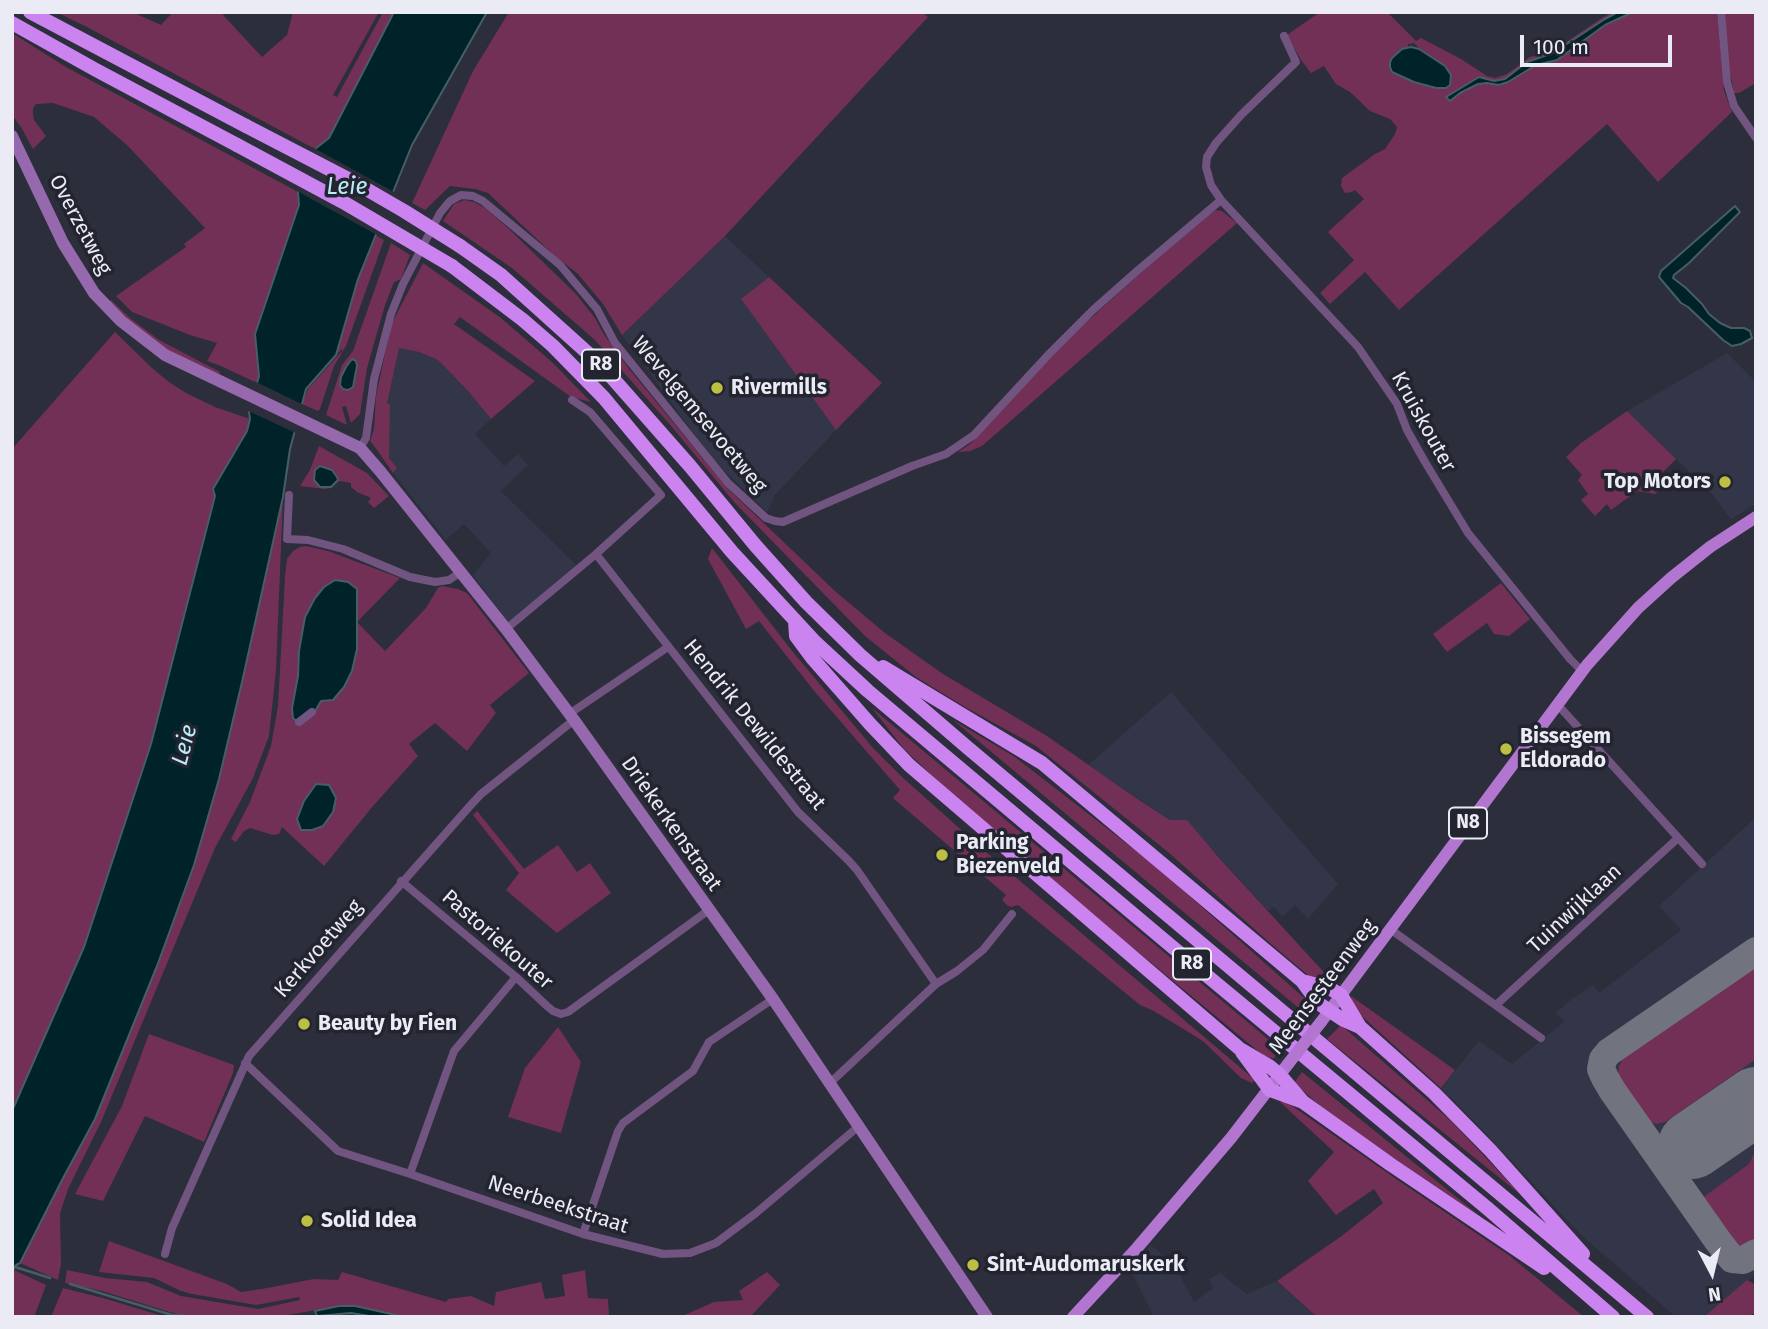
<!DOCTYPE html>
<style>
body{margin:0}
#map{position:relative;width:1768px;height:1329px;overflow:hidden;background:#2c2e3b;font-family:"Fira Sans",sans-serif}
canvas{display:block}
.frame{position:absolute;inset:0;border:14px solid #eaebf4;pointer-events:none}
.north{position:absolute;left:1677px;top:1238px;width:70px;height:70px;-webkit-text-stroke:5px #222430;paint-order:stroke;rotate:173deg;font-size:19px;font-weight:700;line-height:28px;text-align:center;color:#eaebf4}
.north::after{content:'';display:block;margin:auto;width:24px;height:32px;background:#eaebf4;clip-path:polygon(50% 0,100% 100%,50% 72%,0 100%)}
.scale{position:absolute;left:1520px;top:35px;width:152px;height:32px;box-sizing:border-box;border:4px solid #eaebf4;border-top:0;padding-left:9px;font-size:21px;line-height:24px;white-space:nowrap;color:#eaebf4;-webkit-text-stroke:5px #222430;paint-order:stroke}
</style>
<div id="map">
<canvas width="1768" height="1329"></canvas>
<div class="frame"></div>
<div class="north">N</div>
<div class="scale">100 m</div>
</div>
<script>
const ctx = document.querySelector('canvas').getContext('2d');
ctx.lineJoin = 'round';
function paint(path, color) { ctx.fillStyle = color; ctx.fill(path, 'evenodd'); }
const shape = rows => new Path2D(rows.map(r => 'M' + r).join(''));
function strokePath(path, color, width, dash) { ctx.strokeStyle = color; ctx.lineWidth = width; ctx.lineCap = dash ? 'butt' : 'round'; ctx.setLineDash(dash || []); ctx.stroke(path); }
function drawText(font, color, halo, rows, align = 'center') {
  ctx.font = font + ' "Fira Sans",sans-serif'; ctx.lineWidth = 7; ctx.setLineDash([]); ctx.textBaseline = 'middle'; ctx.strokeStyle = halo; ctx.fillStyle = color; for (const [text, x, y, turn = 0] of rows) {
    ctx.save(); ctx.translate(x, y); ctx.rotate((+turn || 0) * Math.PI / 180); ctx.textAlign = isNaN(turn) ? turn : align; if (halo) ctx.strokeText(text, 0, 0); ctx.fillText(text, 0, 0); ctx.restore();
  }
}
paint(shape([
 [725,236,769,277,741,299,836,430,775,495,767,512,714,461,622,335],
 [399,348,419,352,438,360,468,391,491,419,475,434,504,466,518,454,528,465,501,491,576,565,509,623,473,575,491,553,464,524,446,540,393,473,397,468,389,458,387,404],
 [1727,353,1756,382,1756,504,1731,519,1712,494,1627,411],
 [1171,692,1338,884,1308,919,1295,905,1282,917,1274,907,1268,911,1187,821,1170,820,1088,765],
 [1756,817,1756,1274,1704,1317,1676,1317,1582,1236,1474,1121,1441,1088,1479,1041,1512,1064,1564,1022,1556,1013,1569,1001,1593,985,1599,993,1681,930,1659,906],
 [1151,1245,1175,1266,1194,1302,1213,1288,1209,1279,1220,1273,1247,1294,1276,1281,1317,1317,1154,1317,1131,1271]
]), '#333548');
paint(shape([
 [56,12,132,12,161,25,173,12,226,12,223,15,262,57,287,35,293,12,379,12,333,95,337,97,383,12,394,12,329,138,315,149,87,27],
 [509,12,922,12,928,17,725,236,622,335,603,304,578,274,555,256,488,193,475,189,450,186,425,210,412,203,473,71],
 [1320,12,1387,12,1416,41,1421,38,1461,59,1487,76,1495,78,1507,74,1530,57,1556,49,1602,18,1613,12,1717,12,1724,91,1732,112,1658,182,1607,124,1399,310,1365,272,1330,304,1320,293,1354,260,1328,232,1364,199,1355,190,1352,192,1345,193,1341,186,1342,178,1375,154,1385,149,1395,134,1397,127,1390,119,1370,111,1350,92,1336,84,1324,66,1311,73,1301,60,1287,35],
 [1414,43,1422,51,1434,59,1436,88,1414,82,1391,70,1390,62,1402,50,1408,47,1408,44],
 [1723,12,1756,12,1756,83,1739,93,1734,93,1726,51],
 [12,33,66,67,298,192,299,205,255,334,259,376,257,383,221,366,207,361,217,343,190,335,132,312,116,296,186,247,184,244,205,228,128,146,94,117,53,103,36,104,33,108,33,115,34,120,46,136,33,149,21,127,12,115],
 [464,200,474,202,485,208,509,229,576,294,595,318,603,333,630,370,728,489,836,592,885,633,943,674,1047,736,1139,800,1170,820,1187,820,1221,860,1331,980,1328,982,1323,982,1309,976,1270,943,1168,852,1036,746,965,707,916,677,865,636,734,502,672,427,595,340,512,268,443,221,454,204],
 [1216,210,1222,211,1237,223,982,446,970,451,958,452,970,444,1070,337,1142,272,1210,214],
 [375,235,384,240,346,346,334,366,320,409,318,411,302,404,308,389,343,350,342,349,336,355,358,279],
 [391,243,410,255,401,279,394,282,385,305,367,368,360,414,351,423,346,406,342,407,347,425,326,415,342,365,353,351],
 [423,263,501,318,553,363,591,402,571,397,460,317,454,324,535,381,491,419,468,391,438,360,419,352,399,348,387,404,390,404,389,458,397,468,393,473,375,447,370,441,374,429,376,396,391,325],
 [769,277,882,383,836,430,741,299],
 [111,300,130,318,159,340,220,372,219,375,173,353,156,342,130,322,109,302],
 [115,332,153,369,169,382,186,393,215,407,250,419,247,431,213,489,215,496,151,744,84,947,12,1111,12,449],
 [1627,411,1676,459,1657,478,1660,490,1655,494,1637,491,1611,510,1607,504,1595,516,1581,500,1588,494,1578,480,1582,475,1566,457,1581,443],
 [319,446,367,473,389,496,374,508,368,502,371,498,357,492,351,487,351,483,339,481,331,488,325,489,300,486,310,470],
 [283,497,276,670,269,736,253,778,215,848,101,1122,68,1189,60,1213,61,1264,58,1280,20,1263,62,1180,95,1119,157,966,194,866,242,682],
 [306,546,328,551,400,578,357,622,385,651,426,608,438,588,442,586,458,589,467,593,529,673,490,705,496,713,467,751,435,723,409,744,418,756,373,806,324,866,282,827,279,834,273,835,250,828,244,831,236,842,231,839,250,802,271,746,278,706,285,577,287,559,293,551,300,547],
 [357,589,356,609,298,676,299,651],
 [712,548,793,652,873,748,901,776,987,853,1255,1080,1252,1083,1241,1078,1204,1042,1195,1036,1152,1010,1140,1005,1018,905,1011,907,1008,906,1002,900,1006,895,893,798,900,790,815,692,759,621,746,629,708,559],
 [1501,583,1530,619,1509,636,1494,634,1487,623,1447,652,1433,634],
 [872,708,1281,1050,1273,1059,1264,1056,988,828,904,749],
 [953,720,1015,757,1158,868,1312,1005,1306,1014],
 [477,811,524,869,558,845,577,872,590,863,611,893,557,933,506,890,519,873,473,815],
 [1756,961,1756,1059,1665,1122,1656,1124,1646,1120,1620,1082,1618,1073,1619,1066,1626,1052],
 [1351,996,1455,1070,1441,1088,1353,1008],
 [1341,1025,1450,1120,1521,1195,1327,1039],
 [558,1027,581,1062,561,1133,508,1117,525,1068],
 [149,1034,234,1065,233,1073,204,1142,145,1116,103,1201,75,1194,122,1106],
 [1302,1072,1481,1217,1333,1117,1294,1083],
 [1285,1101,1399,1181,1510,1256,1584,1317,1317,1317,1277,1281,1343,1235,1383,1203,1374,1189,1336,1215,1308,1181,1334,1152,1280,1102],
 [1756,1150,1756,1243,1745,1247,1739,1248,1733,1244,1701,1199,1749,1164],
 [109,1241,227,1284,241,1292,262,1289,314,1279,338,1280,342,1272,446,1302,448,1299,471,1296,494,1306,496,1292,541,1282,545,1299,565,1296,562,1275,585,1270,588,1298,608,1299,609,1317,405,1317,355,1306,339,1306,288,1315,285,1317,175,1317,176,1314,102,1291,65,1283,67,1270,105,1278,147,1282,181,1296,258,1309,300,1300,299,1297,256,1305,192,1294,181,1291,154,1278,99,1272],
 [14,1270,46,1285,34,1317,12,1317,12,1272],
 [767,1272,780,1285,750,1317,680,1317,714,1302,743,1300,739,1291],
 [1747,1280,1756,1285,1756,1312,1748,1317,1704,1317],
 [63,1288,103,1298,166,1317,51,1317]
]), '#723056');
const water = shape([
 [394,12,487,12,412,145,358,279,336,355,306,389,290,449,283,497,242,682,219,779,194,865,157,966,95,1119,62,1180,20,1263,16,1265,12,1272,12,1111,84,947,151,744,215,496,213,489,247,431,250,419,249,412,259,376,255,334,299,205,298,192,315,149,329,138,394,12],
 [1618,12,1633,12,1605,25,1557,60,1536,65,1508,82,1499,85,1487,83,1478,84,1460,93,1450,101,1446,97,1479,77,1494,81,1505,79,1527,62,1553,53,1605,19,1618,12],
 [1411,47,1419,49,1445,66,1451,75,1450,85,1446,88,1436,88,1414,82,1392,72,1390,67,1390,62,1392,58,1402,49,1411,47],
 [1735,206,1740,212,1689,263,1674,275,1673,278,1686,288,1702,304,1709,314,1720,323,1731,328,1744,328,1750,331,1752,338,1741,344,1732,346,1723,340,1688,307,1681,303,1659,277,1661,271,1735,206],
 [352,359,356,361,357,366,353,387,348,390,343,389,340,385,341,377,346,367,352,359],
 [320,466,332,470,337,477,338,480,331,487,320,487,314,480,315,470,320,466],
 [335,580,348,582,357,589,357,649,352,671,344,687,333,700,321,701,314,713,299,723,293,718,292,708,298,676,299,651,305,617,315,598,324,587,335,580],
 [316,784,329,785,336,798,333,812,323,826,312,830,301,830,297,819,304,801,316,784],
 [339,1306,355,1306,405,1317,376,1317,351,1313,317,1316,315,1311,339,1306]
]);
paint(water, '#002229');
strokePath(water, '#465e66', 2);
paint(shape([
 [312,147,396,193,379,236,295,190],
 [254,381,306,406,298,434,246,410]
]), '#2c2e3b');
strokePath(shape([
 [12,1266,50,1278],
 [70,1284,172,1315,198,1317]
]), '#465e66', 2.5);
strokePath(shape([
 [1756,951,1609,1052,1603,1059,1601,1069,1605,1078,1612,1090,1718,1241,1732,1259,1743,1260,1756,1253],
 [1664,1164,1692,1145]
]), '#71737e', 28);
strokePath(shape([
 [1692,1145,1756,1101]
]), '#71737e', 68);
strokePath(shape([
 [1721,12,1727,82,1734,106,1756,138],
 [1284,36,1296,62,1241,115,1216,143,1207,157,1206,167,1211,185,1221,200,1358,347,1397,404,1407,430,1425,462,1468,533,1570,659,1582,671],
 [360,448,366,438,374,379,391,314,403,284,440,213,450,201,461,195,473,196,483,201,560,265,597,309,615,343,728,483,766,518,775,521,783,522,912,466,946,454,974,435,1050,353,1093,310,1137,271,1221,200],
 [289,495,287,539,308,540,343,549,410,577,435,582,449,580,461,572],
 [596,554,798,812,848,860,857,870,936,984],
 [506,629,596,554,661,495,590,412,572,400],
 [1557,704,1702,864],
 [569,714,668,647],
 [299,722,312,712],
 [401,881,516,977,547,1006,553,1011,561,1014,568,1012,709,910],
 [1390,929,1541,1038],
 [1496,1005,1678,838],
 [245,1063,338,1151,410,1174,583,1234,663,1254,690,1253,716,1243,756,1213,859,1126],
 [830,1083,936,984,957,971,983,950,1012,914],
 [410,1174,454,1051,516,977],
 [583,1234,618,1131,623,1123,693,1071,709,1042,773,999],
 [165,1254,172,1228,249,1056,469,807,481,794,574,720]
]), '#715480', 8);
strokePath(shape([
 [12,136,63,243,94,293,121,321,165,355,360,448,380,471,506,629,574,720,773,999,987,1317]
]), '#9668ad', 12);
strokePath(shape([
 [1321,1022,1587,665,1638,608,1671,578,1710,547,1756,517],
 [1073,1317,1137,1248,1231,1138,1288,1064]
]), '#b276d0', 12);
strokePath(shape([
 [30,12,246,126],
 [12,23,96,70,237,145],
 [460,246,501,275,601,365,690,466,755,545,806,602,860,655,968,748,1647,1317],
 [452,266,523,320,553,346,604,398,732,552,815,642,868,691,1170,945,1487,1208,1613,1317],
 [795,620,796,636,813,659,870,724,909,765,1240,1049,1269,1066,1280,1075,1303,1102],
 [883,667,1042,763,1302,981,1318,1003,1342,1019,1360,1027],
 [1302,981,1329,988,1341,995,1360,1027,1434,1093,1491,1151,1583,1254],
 [1242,1052,1270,1090,1303,1102,1390,1164,1544,1268]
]), '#cb83ef', 14);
strokePath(shape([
 [1288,1064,1321,1022]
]), '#b276d0', 12);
strokePath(shape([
 [246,126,354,182,404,211,460,246],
 [237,145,343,202,452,266]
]), '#cb83ef', 14);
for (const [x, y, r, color] of [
 [717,388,7,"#bcbf43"],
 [1725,482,7,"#bcbf43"],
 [1506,749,7,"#bcbf43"],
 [942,855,7,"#bcbf43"],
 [304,1024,7,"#bcbf43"],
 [307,1221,7,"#bcbf43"],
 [973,1265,7,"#bcbf43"]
]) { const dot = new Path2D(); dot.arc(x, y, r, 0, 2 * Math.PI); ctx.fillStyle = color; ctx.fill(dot); strokePath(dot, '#222430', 2.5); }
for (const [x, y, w] of [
 [601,365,38],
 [1468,823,38],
 [1192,964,38]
]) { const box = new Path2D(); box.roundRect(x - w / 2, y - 15.5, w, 31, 5); ctx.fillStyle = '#222430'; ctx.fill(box); strokePath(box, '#eaebf4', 2); }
drawText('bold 19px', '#eaebf4', null, [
 ["R8",601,365],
 ["N8",1468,823],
 ["R8",1192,964]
]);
drawText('21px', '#eaebf4', '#222430', [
 ["Overzetweg",80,225,62],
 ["Wevelgemsevoetweg",699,415,50],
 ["Kruiskouter",1423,422,61],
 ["Hendrik Dewildestraat",754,725,51],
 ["Driekerkenstraat",671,824,55],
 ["Tuinwijklaan",1575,909,-43],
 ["Pastoriekouter",497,940,41],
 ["Kerkvoetweg",319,949,-49],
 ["Meensesteenweg",1323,987,-53],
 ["Neerbeekstraat",558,1205,18]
]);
drawText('bold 21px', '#eaebf4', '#222430', [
 ["Rivermills",731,388],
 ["Top Motors",1711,482,"right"],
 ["Bissegem",1520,737],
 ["Eldorado",1520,761],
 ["Parking",956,843],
 ["Biezenveld",956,867],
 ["Beauty by Fien",318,1024],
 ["Solid Idea",321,1221],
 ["Sint-Audomaruskerk",987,1265]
], 'left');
drawText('italic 23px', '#b8ecf7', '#222430', [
 ["Leie",347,188],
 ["Leie",185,745,-75]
]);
</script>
